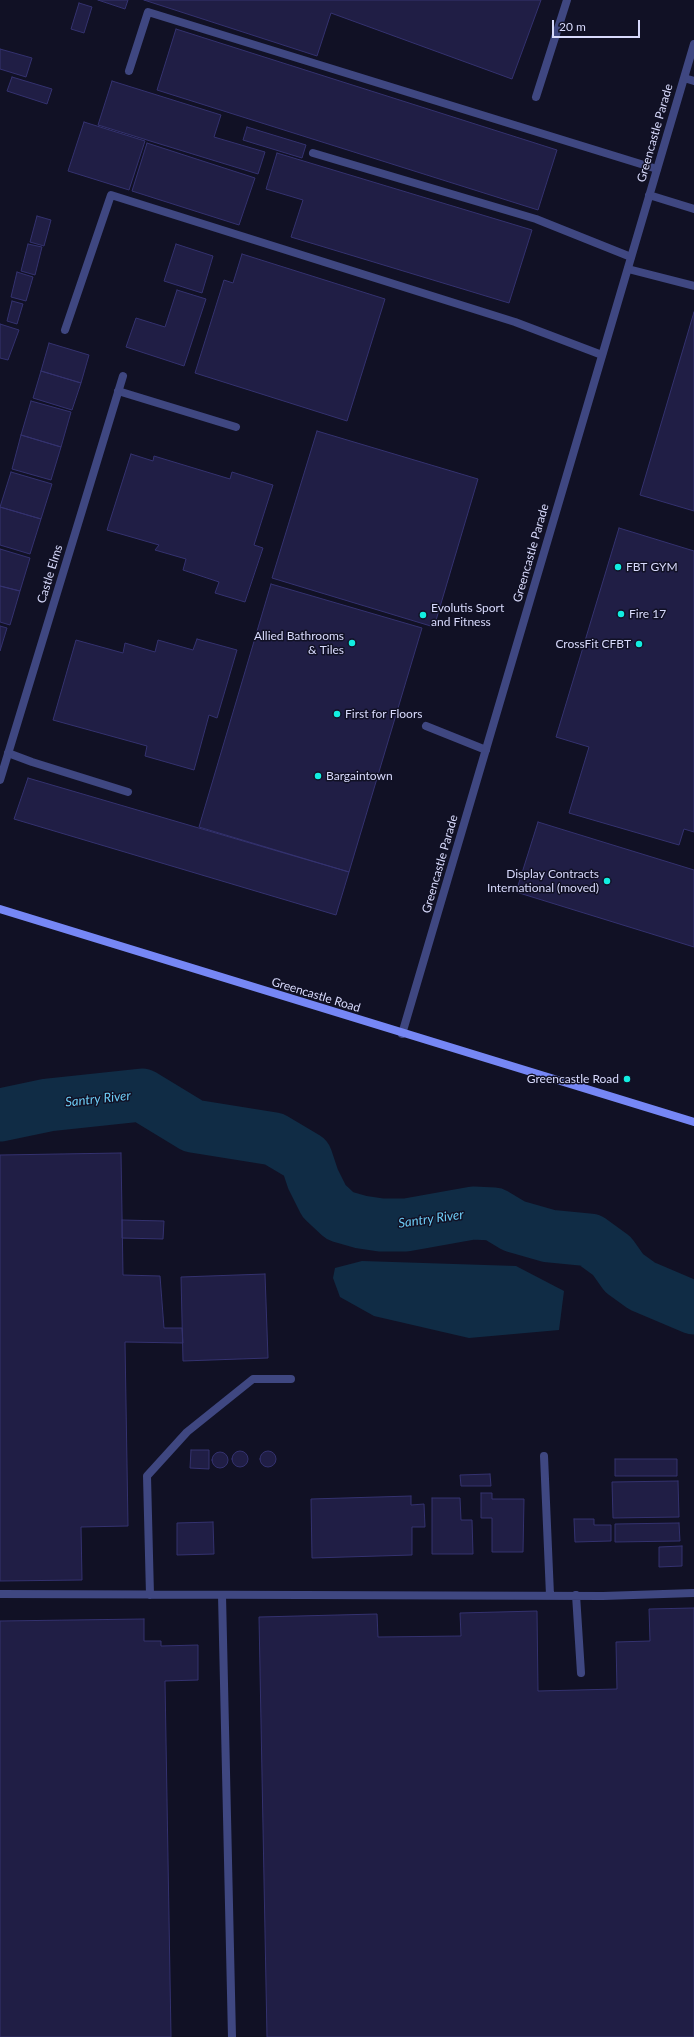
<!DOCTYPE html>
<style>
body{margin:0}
#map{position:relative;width:694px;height:2037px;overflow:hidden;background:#111125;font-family:Lato,sans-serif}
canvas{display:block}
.scale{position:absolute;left:552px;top:20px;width:88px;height:18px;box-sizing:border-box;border:2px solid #d8dafc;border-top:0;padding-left:5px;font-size:12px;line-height:14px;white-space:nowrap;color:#d8dafc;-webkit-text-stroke:3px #111125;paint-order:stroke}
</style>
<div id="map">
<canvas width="694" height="2037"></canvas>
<div class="scale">20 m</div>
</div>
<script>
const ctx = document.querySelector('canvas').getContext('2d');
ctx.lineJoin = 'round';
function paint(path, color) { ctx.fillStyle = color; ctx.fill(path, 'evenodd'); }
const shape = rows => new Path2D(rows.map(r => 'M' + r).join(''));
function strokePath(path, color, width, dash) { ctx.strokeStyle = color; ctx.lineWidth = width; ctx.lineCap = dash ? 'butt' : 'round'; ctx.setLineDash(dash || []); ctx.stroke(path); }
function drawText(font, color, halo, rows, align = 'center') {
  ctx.font = font + ' Lato,sans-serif'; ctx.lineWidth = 3; ctx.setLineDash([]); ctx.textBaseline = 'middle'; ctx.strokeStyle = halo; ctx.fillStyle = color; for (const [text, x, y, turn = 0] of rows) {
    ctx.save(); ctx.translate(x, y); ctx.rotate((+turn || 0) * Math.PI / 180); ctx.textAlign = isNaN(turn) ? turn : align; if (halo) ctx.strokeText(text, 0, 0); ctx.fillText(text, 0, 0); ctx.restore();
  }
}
paint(shape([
 [362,1261,516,1266,564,1291,559,1330,469,1338,374,1316,340,1297,333,1278,335,1268]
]), '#102c45');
strokePath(shape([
 [0,1115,48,1105,142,1095,193,1126,274,1139,306,1158,313,1179,324,1201,340,1216,361,1222,381,1225,406,1225,473,1213,494,1214,514,1226,549,1236,590,1240,612,1256,624,1273,642,1286,694,1308]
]), '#102c45', 53);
const building = shape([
 [98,0,128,0,125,9,98,0],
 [144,0,541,0,512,79,331,13,317,56,144,0],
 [79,3,92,7,84,33,71,29,79,3],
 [176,29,557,150,538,210,157,90,176,29],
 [0,49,32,58,26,77,0,69,0,49],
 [12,77,52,89,47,104,7,91,12,77],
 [112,81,221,115,214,137,265,152,258,174,98,125,112,81],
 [84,122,145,141,129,190,68,171,84,122],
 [247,127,306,145,302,158,243,140,247,127],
 [147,143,255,178,239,225,132,191,147,143],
 [277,153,532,230,509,303,291,237,303,200,266,189,277,153],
 [37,216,51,220,44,246,30,242,37,216],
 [28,244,42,247,35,275,21,271,28,244],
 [176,244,213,256,202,293,164,281,176,244],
 [242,254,385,299,347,421,195,373,224,280,233,283,242,254],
 [17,272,33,277,26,301,11,297,17,272],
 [177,290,206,299,184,366,126,347,136,318,165,327,177,290],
 [12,301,23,304,17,324,7,321,12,301],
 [694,312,694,511,640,495,694,312],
 [0,324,19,330,8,360,0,358,0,324],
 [49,343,89,355,81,383,41,371,49,343],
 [41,371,81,383,72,410,33,398,41,371],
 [31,401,71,412,61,447,21,435,31,401],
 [317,431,478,479,434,627,272,578,317,431],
 [21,435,61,447,51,480,12,469,21,435],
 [131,454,153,461,154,456,230,479,232,472,273,485,254,545,263,548,245,602,215,593,219,582,183,570,186,559,155,550,159,545,107,530,131,454],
 [11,472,52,484,41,519,0,507,11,472],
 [0,507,41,519,30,554,0,545,0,507],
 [619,528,694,551,694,832,684,829,679,845,569,813,589,747,556,737,619,528],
 [0,549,30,558,20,591,0,586,0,549],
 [271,584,422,628,349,872,199,827,271,584],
 [0,586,20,591,10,625,0,622,0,586],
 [0,626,7,628,0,651,0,626],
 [197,639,237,650,217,718,209,715,194,770,145,756,147,746,53,720,76,640,123,653,125,643,155,652,158,640,193,650,197,639],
 [28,778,349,872,336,915,14,819,28,778],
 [538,822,694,870,694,947,516,892,538,822],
 [121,1153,123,1275,160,1276,164,1328,182,1328,183,1343,125,1342,128,1526,81,1527,82,1580,0,1581,0,1155,121,1153],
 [122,1220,164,1221,163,1239,122,1238,122,1220],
 [265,1274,268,1358,183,1361,181,1277,265,1274],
 [191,1450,209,1450,209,1469,190,1468,191,1450],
 '260 1459a8 8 0 1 1 16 0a8 8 0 1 1-16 0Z',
 '232 1459a8 8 0 1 1 16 0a8 8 0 1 1-16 0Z',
 '212 1460a8 8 0 1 1 16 0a8 8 0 1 1-16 0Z',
 [615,1459,677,1459,677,1476,615,1476,615,1459],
 [490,1474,491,1486,461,1486,460,1475,490,1474],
 [678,1481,679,1517,613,1518,612,1482,678,1481],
 [481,1493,492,1493,492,1499,524,1499,523,1552,492,1552,492,1518,481,1518,481,1493],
 [411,1496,411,1505,424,1504,425,1527,412,1527,412,1555,312,1558,311,1499,411,1496],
 [432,1498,460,1498,461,1520,472,1520,473,1554,432,1554,432,1498],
 [574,1519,594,1519,594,1525,611,1525,611,1541,575,1542,574,1519],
 [213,1522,214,1554,177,1555,177,1523,213,1522],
 [679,1523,680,1541,615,1542,615,1524,679,1523],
 [682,1546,682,1566,659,1567,659,1547,682,1546],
 [694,1608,694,2037,267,2037,259,1617,377,1614,378,1637,461,1636,460,1613,537,1611,538,1691,617,1689,616,1642,650,1641,649,1609,694,1608],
 [144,1619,144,1641,161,1641,161,1646,198,1645,198,1680,165,1681,171,2037,0,2037,0,1621,144,1619]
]);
paint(building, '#201e45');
strokePath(building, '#34326f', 1);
strokePath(shape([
 [129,71,148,12,657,169],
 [536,97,567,0],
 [313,153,536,219,631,257],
 [628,269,694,286],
 [65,330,111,195,515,322,602,355],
 [118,391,236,427],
 [426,726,486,750],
 [8,753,32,762,128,792],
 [544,1456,550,1595],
 [0,1594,603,1596,694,1593],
 [150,1595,147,1476,187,1432,253,1379,291,1379],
 [222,1595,232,2037],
 [576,1595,581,1673]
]), '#3f4781', 8);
strokePath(shape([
 [684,78,694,81],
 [649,195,694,209],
 [0,780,123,376],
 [402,1034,694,44]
]), '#3f4781', 8);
strokePath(shape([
 [0,909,694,1122]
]), '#7687f5', 8);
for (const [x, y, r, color] of [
 [618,567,4,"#12eee1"],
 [621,614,4,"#12eee1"],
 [423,615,4,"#12eee1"],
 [352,643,4,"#12eee1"],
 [639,644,4,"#12eee1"],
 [337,714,4,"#12eee1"],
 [318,776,4,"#12eee1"],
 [607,881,4,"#12eee1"],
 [627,1079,4,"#12eee1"]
]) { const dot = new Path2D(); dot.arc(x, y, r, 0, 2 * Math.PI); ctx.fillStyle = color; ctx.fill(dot); strokePath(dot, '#111125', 1.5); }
drawText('12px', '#d8dafc', '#111125', [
 ["Greencastle Parade",655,133,-74],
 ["Greencastle Parade",531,553,-74],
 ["Castle Elms",50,574,-73],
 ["Greencastle Parade",440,864,-74],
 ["Greencastle Road",316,995,17]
]);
drawText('12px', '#d8dafc', '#111125', [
 ["FBT GYM",626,567],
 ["Evolutis Sport",431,608],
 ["and Fitness",431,622],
 ["Fire 17",629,614],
 ["Allied Bathrooms",344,636,"right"],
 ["& Tiles",344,650,"right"],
 ["CrossFit CFBT",631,644,"right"],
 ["First for Floors",345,714],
 ["Bargaintown",326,776],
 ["Display Contracts",599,874,"right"],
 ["International (moved)",599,888,"right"],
 ["Greencastle Road",619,1079,"right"]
], 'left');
drawText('italic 13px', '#6dccf5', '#111125', [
 ["Santry River",98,1099,-6],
 ["Santry River",431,1219,-8]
]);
</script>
